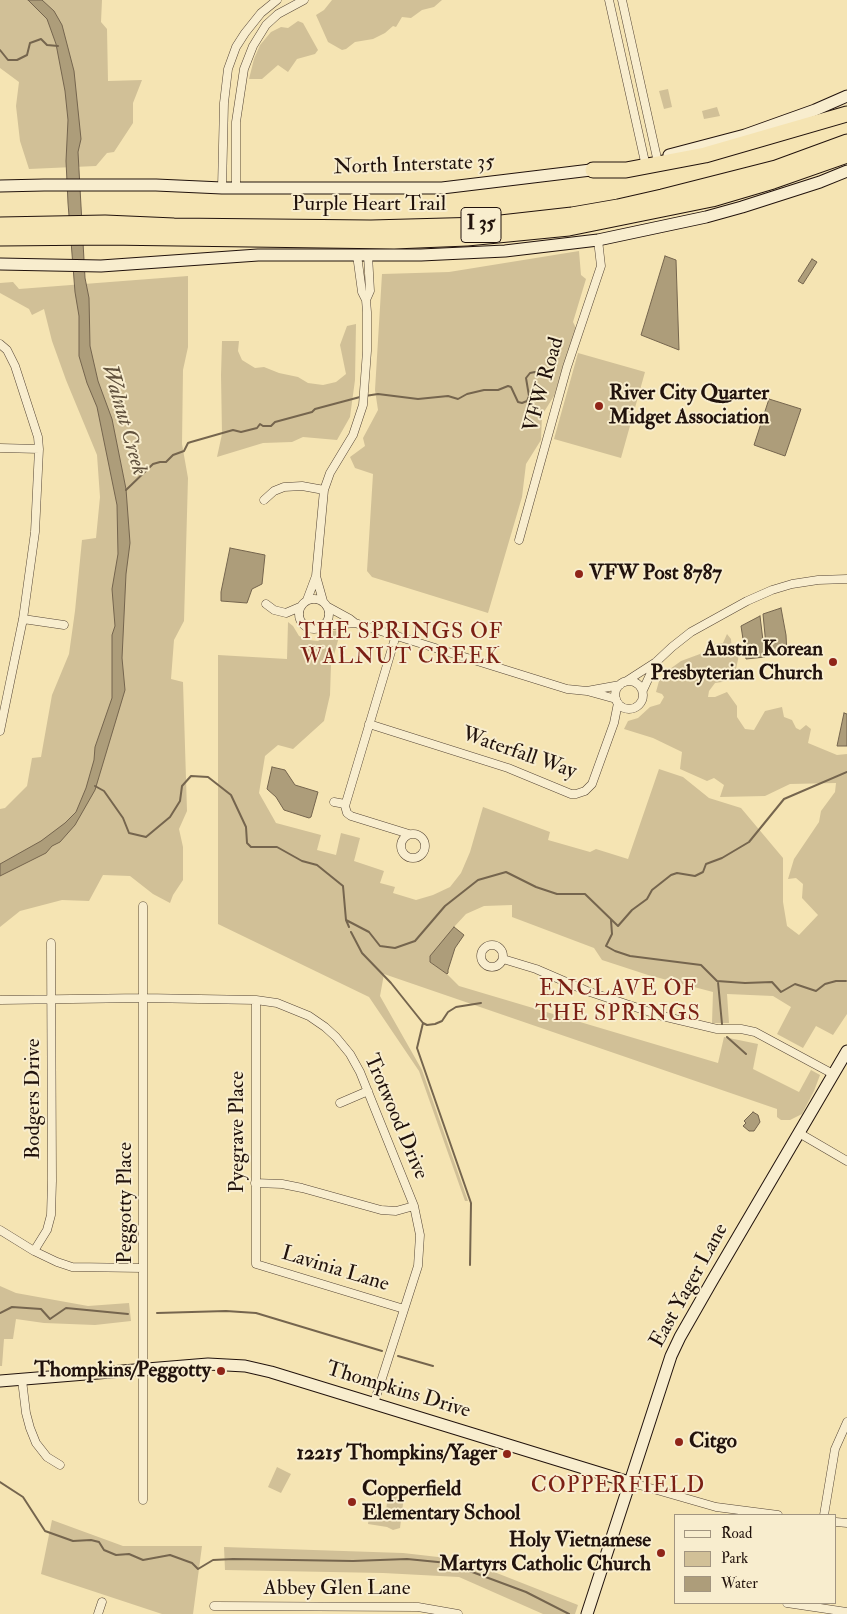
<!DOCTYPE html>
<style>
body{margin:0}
#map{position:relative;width:847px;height:1614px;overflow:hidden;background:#f5e4b3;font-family:"IM FELL Double Pica",serif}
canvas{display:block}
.legend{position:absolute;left:674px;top:1514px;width:162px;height:90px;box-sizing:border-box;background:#f8edce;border:1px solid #a29580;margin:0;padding:6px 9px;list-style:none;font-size:15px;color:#21120c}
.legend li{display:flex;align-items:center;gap:10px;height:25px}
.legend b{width:25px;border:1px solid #a29580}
</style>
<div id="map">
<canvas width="847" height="1614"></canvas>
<ul class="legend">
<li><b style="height:6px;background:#f8edce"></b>Road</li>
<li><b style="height:14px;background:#d1c097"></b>Park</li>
<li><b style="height:14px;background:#ad9d7a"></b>Water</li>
</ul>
</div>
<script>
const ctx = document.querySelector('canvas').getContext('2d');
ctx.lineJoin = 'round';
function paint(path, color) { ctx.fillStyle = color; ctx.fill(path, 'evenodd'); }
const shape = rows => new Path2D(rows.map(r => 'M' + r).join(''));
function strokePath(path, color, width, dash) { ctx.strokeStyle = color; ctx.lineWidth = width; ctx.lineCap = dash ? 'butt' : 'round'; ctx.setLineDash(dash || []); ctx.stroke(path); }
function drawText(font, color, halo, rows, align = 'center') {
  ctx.font = font + ' "IM FELL Double Pica",serif'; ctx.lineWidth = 4; ctx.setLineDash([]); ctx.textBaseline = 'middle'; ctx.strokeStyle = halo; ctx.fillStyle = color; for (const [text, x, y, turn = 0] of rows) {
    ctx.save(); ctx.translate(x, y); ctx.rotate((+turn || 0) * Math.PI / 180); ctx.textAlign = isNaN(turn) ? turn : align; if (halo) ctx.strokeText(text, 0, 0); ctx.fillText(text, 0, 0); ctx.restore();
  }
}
paint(shape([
 [0,0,102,0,101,22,107,29,108,81,142,80,133,103,133,123,114,152,107,153,96,166,29,169,20,141,16,106,19,82,0,68],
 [332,0,442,0,434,7,422,10,411,18,402,17,396,27,393,26,385,33,373,39,355,42,346,49,342,50,328,42,316,15,324,10],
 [298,21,303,23,318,50,315,54,297,59,288,72,278,65,262,79,249,79,254,59,260,45,271,32,281,27,288,28],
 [668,89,672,107,664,109,659,91],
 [717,107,720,116,704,119,702,111],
 [579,251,581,275,586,279,573,322,576,328,554,396,542,415,541,440,526,464,522,497,488,613,372,577,367,571,373,474,355,468,350,457,365,446,363,438,378,410,375,390,382,274,449,272],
 [188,276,188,347,183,370,182,444,188,478,184,621,174,640,171,679,183,682,187,811,179,829,183,847,183,880,173,895,170,903,153,894,130,876,103,875,89,901,62,900,20,911,0,927,0,809,5,808,27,786,32,758,41,757,52,695,69,654,75,611,82,540,96,538,100,497,97,455,66,380,52,341,44,309,32,315,29,309,0,293,0,283,13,282,19,289],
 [356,324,355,380,350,417,337,440,303,437,292,442,263,443,217,457,222,434,221,375,222,341,239,341,238,351,242,360,255,368,264,367,279,373,298,377,308,383,323,385,336,382,346,374,340,345,347,326],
 [578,353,645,372,621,458,554,439],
 [288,622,293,626,299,636,309,640,318,641,332,631,341,630,331,665,330,695,324,721,293,749,278,745,265,756,259,793,276,823,321,835,317,850,336,855,341,833,360,838,354,861,384,871,380,883,395,887,393,893,416,900,433,895,450,887,461,873,470,852,483,807,550,832,548,840,590,852,596,849,628,859,659,769,683,777,709,798,741,808,783,858,783,902,787,926,799,935,818,915,802,898,803,884,796,878,788,879,794,859,819,822,821,811,835,792,836,783,790,784,765,796,720,797,724,785,714,778,707,781,680,769,682,752,653,738,624,729,628,721,638,718,650,707,660,704,664,697,662,694,656,692,659,681,670,669,681,661,700,654,714,644,723,643,727,634,731,639,732,652,737,652,739,655,736,669,722,682,715,683,709,691,708,697,715,697,727,692,737,706,737,717,745,729,754,730,765,711,782,707,784,717,792,720,796,728,800,730,806,725,811,729,808,743,837,755,847,754,847,1014,833,1035,816,1026,803,1048,777,1034,791,1007,773,996,727,994,729,1023,712,1023,713,992,648,975,602,960,594,948,512,917,512,905,484,906,466,914,454,927,430,962,447,974,459,986,718,1063,724,1037,758,1044,753,1069,799,1092,811,1070,820,1075,814,1091,802,1114,790,1120,781,1120,777,1117,777,1109,384,974,380,996,422,1070,468,1201,465,1201,419,1071,369,997,218,924,218,655,287,659],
 [0,1286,16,1293,88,1306,129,1303,131,1321,95,1325,44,1323,16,1319,13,1339,4,1339,2,1366,0,1366],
 [277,1467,291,1474,281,1493,268,1487],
 [388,1494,404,1496,400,1528,393,1530,387,1527,368,1524,370,1510,386,1511],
 [52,1520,123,1546,202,1546,193,1614,162,1614,41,1574],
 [224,1547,403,1553,482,1562,484,1568,578,1605,575,1614,543,1614,459,1577,383,1573,225,1570]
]), '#d1c097');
const water = shape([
 [28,0,42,0,54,11,62,25,74,71,81,139,78,152,85,278,89,298,90,346,98,381,112,419,126,489,130,543,126,574,122,658,125,690,95,790,75,825,60,842,52,846,46,853,0,876,0,864,41,841,65,823,76,812,86,788,94,760,95,747,112,698,112,635,115,626,112,589,118,554,117,505,97,407,87,383,79,356,79,316,75,292,68,203,66,161,68,120,65,91,56,44,47,19,28,0],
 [665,256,676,260,679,350,641,335,665,256],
 [812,259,817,262,803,284,798,281,812,259],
 [769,399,801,409,785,456,754,445,769,399],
 [230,548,265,555,262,584,252,589,247,603,221,601,221,592,230,548],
 [781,608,786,635,787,654,767,656,763,614,781,608],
 [760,616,765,657,746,659,741,626,760,616],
 [844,713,847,714,847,746,837,746,844,713],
 [272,767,285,770,295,785,318,792,311,817,309,818,284,810,276,797,267,789,272,767],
 [454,927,464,935,455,948,448,970,448,973,447,974,430,962,430,956,454,927],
 [753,1112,758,1115,760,1122,754,1131,749,1131,743,1126,746,1123,744,1121,753,1112]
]);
paint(water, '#ad9d7a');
strokePath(water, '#75654e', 1);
strokePath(shape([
 [0,50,8,60,17,60,27,55,30,43,41,39,47,45,58,46],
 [365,396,378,394,418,399,448,396,458,399,467,394,484,390,498,390,508,386,511,387,518,402,522,403,527,401,529,396,526,378,530,373,535,372,551,379],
 [126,490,153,464,160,462,166,462,173,455,184,451,188,443,191,442,233,430,241,432,257,428,260,424,263,426,271,426,275,422,312,412,315,409,360,397],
 [95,786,104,791,123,818,129,833,146,837,170,817,180,801,182,786,191,776,208,777,231,795,246,827,247,843,251,847,277,847,302,861,317,865,343,886,346,920,369,932,380,946,395,948,415,941,445,906,478,880,506,872,536,887,557,894,585,894,618,926,632,910,647,899,652,890,671,875,677,873,695,876,703,872,706,864,722,858,749,842,784,799,847,772],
 [346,920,349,927],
 [611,920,612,934,606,946,615,951,630,956,701,965,717,981,745,983,772,982,781,992,795,984,816,991,825,984,836,981,846,981],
 [351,932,362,953,391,983,423,1023,427,1025,435,1024,442,1021,448,1012,456,1007,481,1003],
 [718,982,722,1024],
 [423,1023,417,1048,471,1203,470,1265],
 [727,1037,746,1054],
 [0,1313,12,1307,41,1309,50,1319,66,1308,128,1314],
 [157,1313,226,1311,256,1313,382,1351],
 [398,1356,433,1366],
 [0,1482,23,1497,45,1531,73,1541,91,1540,99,1542,104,1550,116,1555,129,1554,143,1560,170,1555,192,1563,198,1569,213,1560,233,1559,353,1561,407,1559,448,1563,526,1592,569,1614]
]), '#75654e', 2);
const street = shape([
 [609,0,645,162],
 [622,0,657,158],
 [222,188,224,103,228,69,236,47,245,33,261,13,277,0],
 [236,188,236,122,244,69,253,46,266,25,278,14,304,0],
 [366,300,370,291,368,255],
 [0,344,7,350,15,366,38,437,39,449,35,532,23,619,0,731],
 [0,448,39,449],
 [264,500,274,491,284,487,302,486,324,490],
 [519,540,567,367,601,266,598,240],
 '299 614a15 15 0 1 1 30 0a15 15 0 1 1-30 0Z',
 [307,600,316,576],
 [323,601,316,576,324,490,330,473,353,435,363,405,367,351,367,312,366,300,362,292,357,255],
 [266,604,274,610,286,613,300,607],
 [328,607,350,619,355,623],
 [23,619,64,625],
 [324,626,355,623,567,689,587,691,616,699],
 [396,635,345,806,347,813,351,816,409,834],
 '615 695a14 14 0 1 1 28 0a14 14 0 1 1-28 0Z',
 [625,682,656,662,672,647,691,632,747,601,772,590,792,584,818,580,847,579],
 [643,690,656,662],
 [587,691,620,685],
 [369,724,508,768,571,794,576,794,585,791,592,784,614,723,618,703],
 [334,802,345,804],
 '401 846a12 12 0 1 1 24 0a12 12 0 1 1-24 0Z',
 '481 956a11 11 0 1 1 22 0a11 11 0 1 1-22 0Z',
 [503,959,536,969,587,991,662,1016,717,1029,741,1029,755,1032,833,1074],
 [0,1000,143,998,256,1000,277,1003,309,1016,325,1027,336,1037,350,1054,360,1072,414,1206,420,1235,418,1266,374,1403],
 [256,1000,256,1264,404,1309],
 [340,1103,368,1091],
 [799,1133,847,1161],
 [255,1183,282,1184,302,1188,381,1210,396,1211,414,1206],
 [0,1230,34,1251,57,1262,72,1267,143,1268],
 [34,1251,47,1230,51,1215,52,1181,51,943],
 [22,1380,26,1413,30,1428,36,1443,47,1457,60,1465],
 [629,1482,716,1507,778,1515],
 [143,1500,143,906],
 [824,1515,835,1449,847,1422],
 [836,1522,847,1523],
 [787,1603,847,1612],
 [214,1606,418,1607,458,1614],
 [98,1614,102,1602]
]);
const secondary = shape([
 [669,155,745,135,815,110,847,96],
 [0,186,44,185,156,185,222,188,442,188,599,169],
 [0,264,101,266,258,255,421,255,505,251,598,240,706,217,742,207,820,182,847,171],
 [0,1381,208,1364,245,1366,271,1372,629,1482],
 [587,1614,671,1356,680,1337,712,1281,847,1051]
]);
const highway = shape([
 [593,170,626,170,705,155,847,114],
 [0,225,105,223,174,226,371,228,483,225,572,215,618,207,662,197,776,168,847,142],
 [0,238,106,237,394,241,467,238,508,234,569,228,712,199,773,181,847,155]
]);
strokePath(street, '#564636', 9);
strokePath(secondary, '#21120c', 13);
strokePath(highway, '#21120c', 17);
strokePath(street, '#f8edce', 8);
strokePath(secondary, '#f8edce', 11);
strokePath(highway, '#f5e4b3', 15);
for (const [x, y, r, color] of [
 [599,406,5,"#8f2418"],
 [579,574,5,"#8f2418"],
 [833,662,5,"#8f2418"],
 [221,1371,5,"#8f2418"],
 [679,1442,5,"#8f2418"],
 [507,1454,5,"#8f2418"],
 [352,1502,5,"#8f2418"],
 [661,1553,5,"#8f2418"]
]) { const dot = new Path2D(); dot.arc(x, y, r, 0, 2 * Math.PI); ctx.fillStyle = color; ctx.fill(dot); strokePath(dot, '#f8edce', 2); }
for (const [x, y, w] of [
 [481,225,40]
]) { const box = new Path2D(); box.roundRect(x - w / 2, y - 17.5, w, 35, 4); ctx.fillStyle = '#f8edce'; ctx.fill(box); strokePath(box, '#21120c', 1); }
drawText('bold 20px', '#21120c', null, [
 ["I 35",481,225]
]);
drawText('21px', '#21120c', '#f8edce', [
 ["North Interstate 35",414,166,-2],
 ["Purple Heart Trail",369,205],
 ["VFW Road",545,385,-74],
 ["Waterfall Way",519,754,19],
 ["Bodgers Drive",34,1099,-90],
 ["Trotwood Drive",395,1117,67],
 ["Pyegrave Place",238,1132,-90],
 ["Peggotty Place",126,1203,-90],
 ["Lavinia Lane",335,1270,17],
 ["East Yager Lane",690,1286,-61],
 ["Thompkins Drive",398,1391,17],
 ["Abbey Glen Lane",337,1589]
]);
drawText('bold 21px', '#21120c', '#f8edce', [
 ["River City Quarter",609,394],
 ["Midget Association",609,418],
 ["VFW Post 8787",589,574],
 ["Austin Korean",823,650,"right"],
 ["Presbyterian Church",823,674,"right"],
 ["Thompkins/Peggotty",211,1371,"right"],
 ["Citgo",689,1442],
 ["12215 Thompkins/Yager",497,1454,"right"],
 ["Copperfield",362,1490],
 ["Elementary School",362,1514],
 ["Holy Vietnamese",651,1541,"right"],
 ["Martyrs Catholic Church",651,1565,"right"]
], 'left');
drawText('italic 22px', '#60513d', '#f8edce', [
 ["Walnut Creek",123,420,74]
]);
ctx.letterSpacing = '1px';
drawText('22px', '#7a1f14', '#f8edce', [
 ["THE SPRINGS OF",401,633],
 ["WALNUT CREEK",401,658],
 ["ENCLAVE OF",618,990],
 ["THE SPRINGS",618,1015],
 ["COPPERFIELD",618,1487]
]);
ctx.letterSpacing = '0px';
</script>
